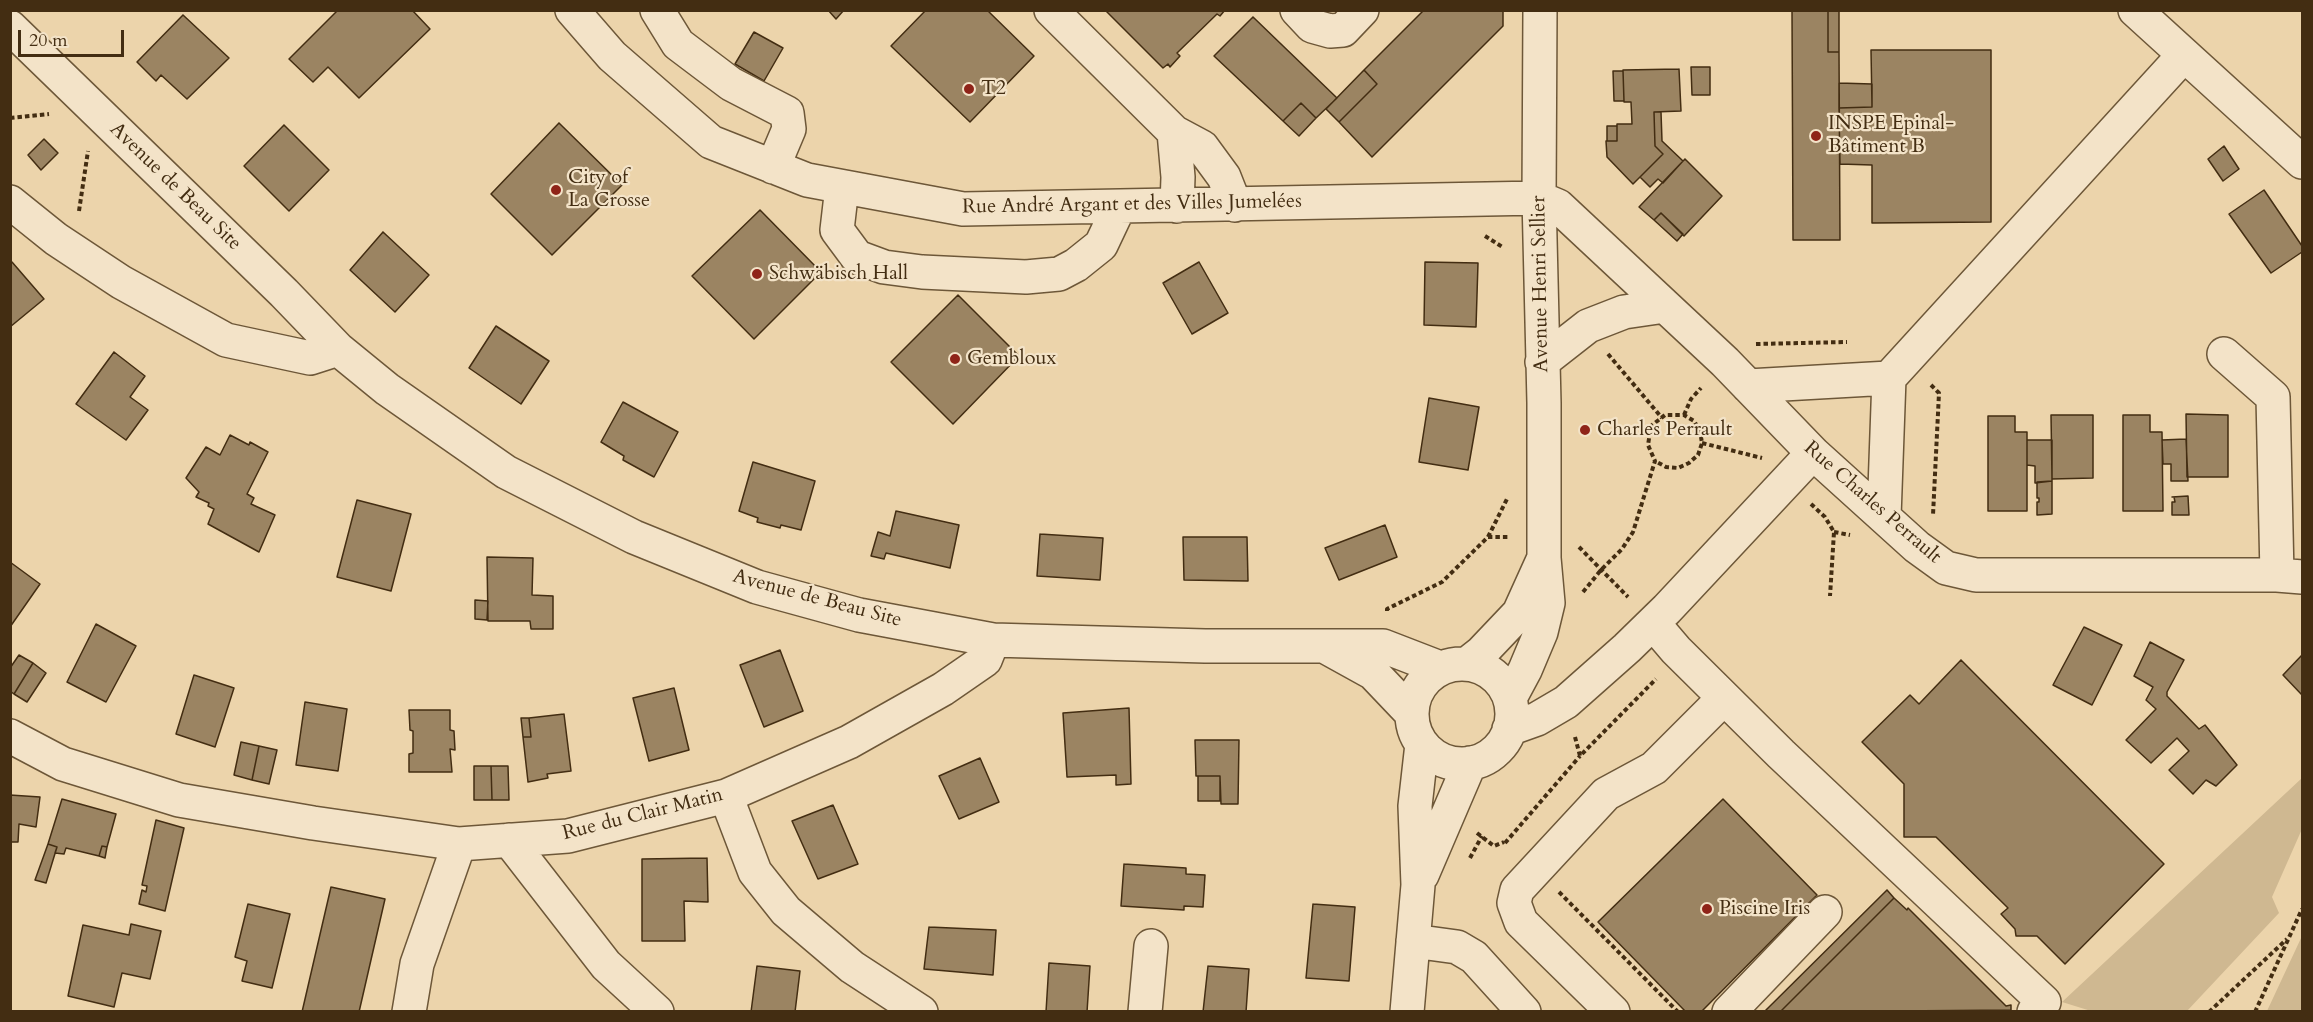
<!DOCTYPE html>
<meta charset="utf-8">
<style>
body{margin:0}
#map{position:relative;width:2313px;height:1022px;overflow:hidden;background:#ecd4ab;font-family:Cardo,serif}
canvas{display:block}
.frame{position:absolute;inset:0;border:12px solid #432d12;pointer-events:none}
.scale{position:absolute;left:18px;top:30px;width:106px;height:27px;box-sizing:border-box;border:3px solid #432d12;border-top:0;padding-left:8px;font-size:18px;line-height:21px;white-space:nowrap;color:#432d12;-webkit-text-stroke:4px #f3e3c8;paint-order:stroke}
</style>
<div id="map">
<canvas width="2313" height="1022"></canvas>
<div class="frame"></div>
<div class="scale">20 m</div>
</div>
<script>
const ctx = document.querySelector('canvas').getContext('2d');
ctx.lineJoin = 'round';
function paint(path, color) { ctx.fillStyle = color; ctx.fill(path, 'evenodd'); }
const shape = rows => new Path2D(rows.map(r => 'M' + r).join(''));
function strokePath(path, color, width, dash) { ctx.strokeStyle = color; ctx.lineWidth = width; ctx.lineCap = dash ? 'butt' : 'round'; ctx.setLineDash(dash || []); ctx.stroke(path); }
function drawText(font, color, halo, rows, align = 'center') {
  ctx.font = font + ' Cardo,serif'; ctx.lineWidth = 4.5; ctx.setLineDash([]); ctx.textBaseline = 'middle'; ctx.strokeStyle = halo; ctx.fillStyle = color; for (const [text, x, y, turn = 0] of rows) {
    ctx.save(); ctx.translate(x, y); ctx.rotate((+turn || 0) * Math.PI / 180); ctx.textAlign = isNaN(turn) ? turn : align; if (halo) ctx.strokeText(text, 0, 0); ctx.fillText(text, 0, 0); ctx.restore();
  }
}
paint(shape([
 [2302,778,2302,829,2272,897,2279,913,2187,1011,2091,1011,2062,1002],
 [2302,936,2302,1011,2267,1011]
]), '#cfb891');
const building = shape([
 [338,10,412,10,430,29,359,98,328,67,313,82,289,59,338,10],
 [828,10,844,10,836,19,828,10],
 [926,10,987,10,1034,56,970,122,891,46,926,10],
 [1105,10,1225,10,1220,16,1217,14,1177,53,1180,56,1170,67,1168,64,1163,68,1105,10],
 [1424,10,1503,10,1503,26,1372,157,1339,122,1377,84,1364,70,1424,10],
 [1792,10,1828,10,1828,52,1839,52,1840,240,1793,240,1792,10],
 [1828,10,1839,10,1839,52,1828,52,1828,10],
 [183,15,229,58,187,99,161,75,156,81,137,62,183,15],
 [1253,17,1337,98,1316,118,1301,103,1283,121,1214,56,1253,17],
 [754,32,783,48,764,81,735,64,754,32],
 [1871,50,1991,50,1991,222,1872,223,1872,165,1840,164,1839,108,1872,107,1871,50],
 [1691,67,1710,67,1710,95,1692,95,1691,67],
 [1679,69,1681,111,1654,112,1655,146,1663,154,1633,184,1607,157,1606,141,1617,141,1617,124,1632,124,1631,102,1624,102,1623,70,1679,69],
 [1364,70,1377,84,1339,122,1326,109,1364,70],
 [1613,71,1623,71,1624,101,1614,101,1613,71],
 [1839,83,1872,84,1872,107,1839,108,1839,83],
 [1301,103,1316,118,1299,136,1283,121,1301,103],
 [1654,112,1661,112,1662,141,1683,161,1663,183,1658,179,1650,187,1640,177,1663,154,1655,146,1654,112],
 [559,123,622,185,552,255,491,194,559,123],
 [284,125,329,170,289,211,244,166,284,125],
 [1607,126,1617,126,1617,141,1607,141,1607,126],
 [44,139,58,153,41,170,28,155,44,139],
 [2224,146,2239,169,2223,181,2208,159,2224,146],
 [1685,159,1722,196,1684,236,1661,213,1654,220,1639,207,1685,159],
 [2264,190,2302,246,2302,252,2271,273,2229,214,2264,190],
 [760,210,821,272,754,339,692,276,760,210],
 [1661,213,1683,234,1677,241,1654,220,1661,213],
 [383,232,429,275,395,312,350,270,383,232],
 [12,262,44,299,10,327,10,263,12,262],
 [1199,262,1228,313,1192,334,1163,283,1199,262],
 [1425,262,1478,263,1476,327,1424,325,1425,262],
 [958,295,1019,356,953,424,891,362,958,295],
 [496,326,549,361,521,404,469,368,496,326],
 [114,352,145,376,130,397,148,410,126,440,76,404,114,352],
 [1429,398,1479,407,1468,470,1419,462,1429,398],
 [623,402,678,432,654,477,623,460,624,456,601,442,623,402],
 [2186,414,2228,415,2228,477,2187,477,2186,414],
 [2051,415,2093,415,2093,478,2052,479,2051,415],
 [2123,415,2150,415,2150,432,2162,432,2163,511,2123,511,2123,415],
 [1988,416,2015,416,2015,432,2027,432,2027,511,1988,511,1988,416],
 [230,435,249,445,250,442,268,452,247,494,254,498,251,504,275,515,259,552,208,524,214,509,208,506,209,503,196,497,199,492,186,478,206,447,220,455,230,435],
 [2186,439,2188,481,2171,481,2171,464,2163,464,2162,440,2186,439],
 [2027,440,2052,440,2052,481,2035,483,2035,466,2027,465,2027,440],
 [753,462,815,481,801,530,781,525,780,528,757,522,758,518,739,511,753,462],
 [2052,481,2052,514,2037,515,2037,502,2039,502,2039,498,2037,498,2037,482,2052,481],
 [2188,496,2189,515,2172,515,2172,502,2175,502,2174,497,2172,497,2188,496],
 [357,500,411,514,391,591,337,577,357,500],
 [896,511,959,525,950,568,886,553,884,559,871,556,878,532,890,536,896,511],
 [1385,525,1397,557,1339,580,1325,548,1385,525],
 [1040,534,1103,538,1100,580,1037,576,1040,534],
 [1183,537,1247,537,1248,581,1184,580,1183,537],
 [487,557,533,558,532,595,553,596,553,629,531,629,530,621,488,621,487,557],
 [10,562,40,584,10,627,10,562],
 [475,600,488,601,487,620,475,619,475,600],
 [96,624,136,646,106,702,67,682,96,624],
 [2084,627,2122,645,2092,705,2053,685,2084,627],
 [2150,642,2184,660,2167,692,2167,696,2199,729,2205,725,2237,765,2216,786,2206,780,2193,794,2169,770,2189,751,2177,738,2151,763,2126,740,2156,709,2146,700,2153,687,2134,676,2150,642],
 [780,650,803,711,764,727,740,665,780,650],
 [19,655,33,663,14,694,10,691,10,668,19,655],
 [2302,655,2302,695,2283,675,2302,655],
 [1961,660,2164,864,2065,964,2037,936,2016,936,2015,929,2001,914,2008,908,1936,837,1904,837,1904,784,1862,742,1910,695,1919,704,1961,660],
 [33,663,46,673,27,702,14,694,33,663],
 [194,675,234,688,215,747,176,734,194,675],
 [674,688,689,750,649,761,633,698,674,688],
 [305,702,347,709,338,771,296,765,305,702],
 [1129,708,1131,784,1116,785,1116,775,1067,777,1063,713,1129,708],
 [409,710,450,710,450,730,454,731,455,750,450,749,452,772,409,772,409,754,413,753,413,731,410,730,409,710],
 [564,714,571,771,547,774,548,778,528,782,523,737,531,737,529,718,564,714],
 [521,718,529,718,531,737,523,737,521,718],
 [1195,740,1239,740,1238,804,1221,804,1220,776,1196,776,1195,740],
 [241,742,259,746,252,780,234,775,241,742],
 [259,746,277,750,269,784,252,780,259,746],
 [980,758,999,802,959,819,939,776,980,758],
 [474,766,491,766,492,800,474,800,474,766],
 [491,766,508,766,509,800,492,800,491,766],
 [1198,776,1220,776,1220,801,1198,801,1198,776],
 [10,795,40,797,36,827,19,824,18,842,10,842,10,795],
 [62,799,116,814,107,847,102,846,99,856,66,848,64,854,55,853,57,847,48,844,62,799],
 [1723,799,1817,895,1701,1012,1686,1012,1598,922,1723,799],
 [833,805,858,864,818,879,792,821,833,805],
 [156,820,184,828,165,911,139,904,142,890,146,892,147,886,142,885,156,820],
 [48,844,57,847,46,883,35,880,48,844],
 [102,846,107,847,105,858,99,856,102,846],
 [707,858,708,902,684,901,685,941,642,941,642,859,707,858],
 [1124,864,1186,868,1186,874,1205,875,1203,907,1184,906,1184,910,1121,906,1124,864],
 [331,887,385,899,359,1012,302,1012,331,887],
 [1887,890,1894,898,1780,1012,1764,1012,1887,890],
 [1894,898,1907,910,1908,908,2006,1006,2011,1005,2011,1010,1780,1012,1894,898],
 [248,904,290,914,272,988,242,981,247,961,235,957,248,904],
 [1313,904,1355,907,1349,981,1306,978,1313,904],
 [131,924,161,931,150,979,122,973,114,1007,68,996,83,925,129,935,131,924],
 [929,927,996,930,993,975,924,969,929,927],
 [1049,963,1090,966,1087,1012,1046,1012,1049,963],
 [757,966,800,971,795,1012,751,1012,757,966],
 [1208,966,1249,969,1246,1012,1203,1012,1208,966]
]);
paint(building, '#9b8462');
strokePath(building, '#432d12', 1.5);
const minor = shape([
 [572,10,612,56,711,142,807,180,963,209,1539,198,1558,206,1725,362,1813,453,1917,547,1946,568,1976,575,2277,575,2302,577],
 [657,10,678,44,731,84,787,113,789,129,773,167],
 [1051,10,1174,132,1202,147,1224,177,1235,205],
 [1297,10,1312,26,1330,31,1343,30,1362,10],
 [2135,10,2302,162],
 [10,27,284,293,338,349,387,389,506,472,634,537,757,587,859,615,993,640,1205,646,1383,646,1440,668],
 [1174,132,1178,177,1177,206],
 [842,187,837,230,857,257,884,267,922,272,1026,277,1059,274,1076,265,1101,245,1119,207],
 [10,202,56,239,121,282,226,340,310,358,338,349],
 [2224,354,2273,397,2277,575],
 [1542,362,1588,326,1624,312,1665,306],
 [1748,386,1889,378],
 [1884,517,1889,378,2184,55],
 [1653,623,1676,650,1781,754,2044,1002,2034,1012],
 [1326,647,1373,673,1412,714],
 [1467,664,1481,653,1519,613,1543,560],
 '1412 714a50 50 0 1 1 100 0a50 50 0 1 1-100 0Z',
 [1510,698,1525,670,1541,632,1548,603,1544,558,1544,403,1539,198,1540,10],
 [1509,729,1537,719,1566,702,1627,648,1667,609,1813,453],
 [10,736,63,764,179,800,313,823,459,844,568,836,726,796,849,742,943,689,985,660,993,640],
 [726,796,755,872,786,911,852,967,921,1012],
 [509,840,606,965,657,1012],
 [1422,875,1470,763],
 [1413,941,1457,947,1474,957,1524,1012],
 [409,1012,417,964,459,844],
 [1145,1012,1151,946],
 [1407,1012,1418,885,1415,806,1422,744],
 [1613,1012,1521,922,1514,903,1517,890,1606,794,1654,768,1724,698],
 [1729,1012,1825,912]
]);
strokePath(minor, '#6d5738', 36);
strokePath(shape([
 [10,118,49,114],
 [79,211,88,151],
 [1485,236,1504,248],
 [1756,344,1847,342],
 [1608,354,1662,418],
 [1931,385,1939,393,1933,515],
 [1684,415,1691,399,1701,388],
 [1702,443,1762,458],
 [1811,504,1825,517,1834,532,1830,596],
 [1834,532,1850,535],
 [1488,537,1508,497],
 [1579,547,1628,597],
 [1583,592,1601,570,1622,549,1633,532,1655,461,1648,445,1651,426,1665,415,1684,415,1694,421,1700,431,1702,443,1698,455,1689,463,1678,468,1666,467,1655,461],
 [1387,611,1387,609,1442,582,1488,537,1508,537],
 [1575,737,1580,756,1656,679],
 [1477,833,1494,846,1504,842],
 [1505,843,1580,756],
 [1470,858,1482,836],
 [1559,892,1678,1012],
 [2209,1012,2287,939],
 [2255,1012,2302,909]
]), '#432d12', 4, [4.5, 3]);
strokePath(minor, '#f3e3c8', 33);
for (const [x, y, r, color] of [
 [969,89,6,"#8f2418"],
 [1816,136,6,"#8f2418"],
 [556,190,6,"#8f2418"],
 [757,274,6,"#8f2418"],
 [955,359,6,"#8f2418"],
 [1585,430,6,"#8f2418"],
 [1707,909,6,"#8f2418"]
]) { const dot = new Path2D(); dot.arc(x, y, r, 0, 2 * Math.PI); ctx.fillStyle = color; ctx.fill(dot); strokePath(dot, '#f3e3c8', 2); }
drawText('20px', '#432d12', '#f3e3c8', [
 ["T2",981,89],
 ["INSPE Epinal-",1828,124],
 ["Bâtiment B",1828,147],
 ["City of",568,178],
 ["La Crosse",568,201],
 ["Schwäbisch Hall",769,274],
 ["Gembloux",967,359],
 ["Charles Perrault",1597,430],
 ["Piscine Iris",1719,909]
], 'left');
drawText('20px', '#432d12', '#f3e3c8', [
 ["Avenue de Beau Site",175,187,44],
 ["Rue André Argant et des Villes Jumelées",1132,205,-1],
 ["Avenue Henri Sellier",1541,284,-91],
 ["Rue Charles Perrault",1872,503,41],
 ["Avenue de Beau Site",817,599,15],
 ["Rue du Clair Matin",643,815,-14]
]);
</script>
